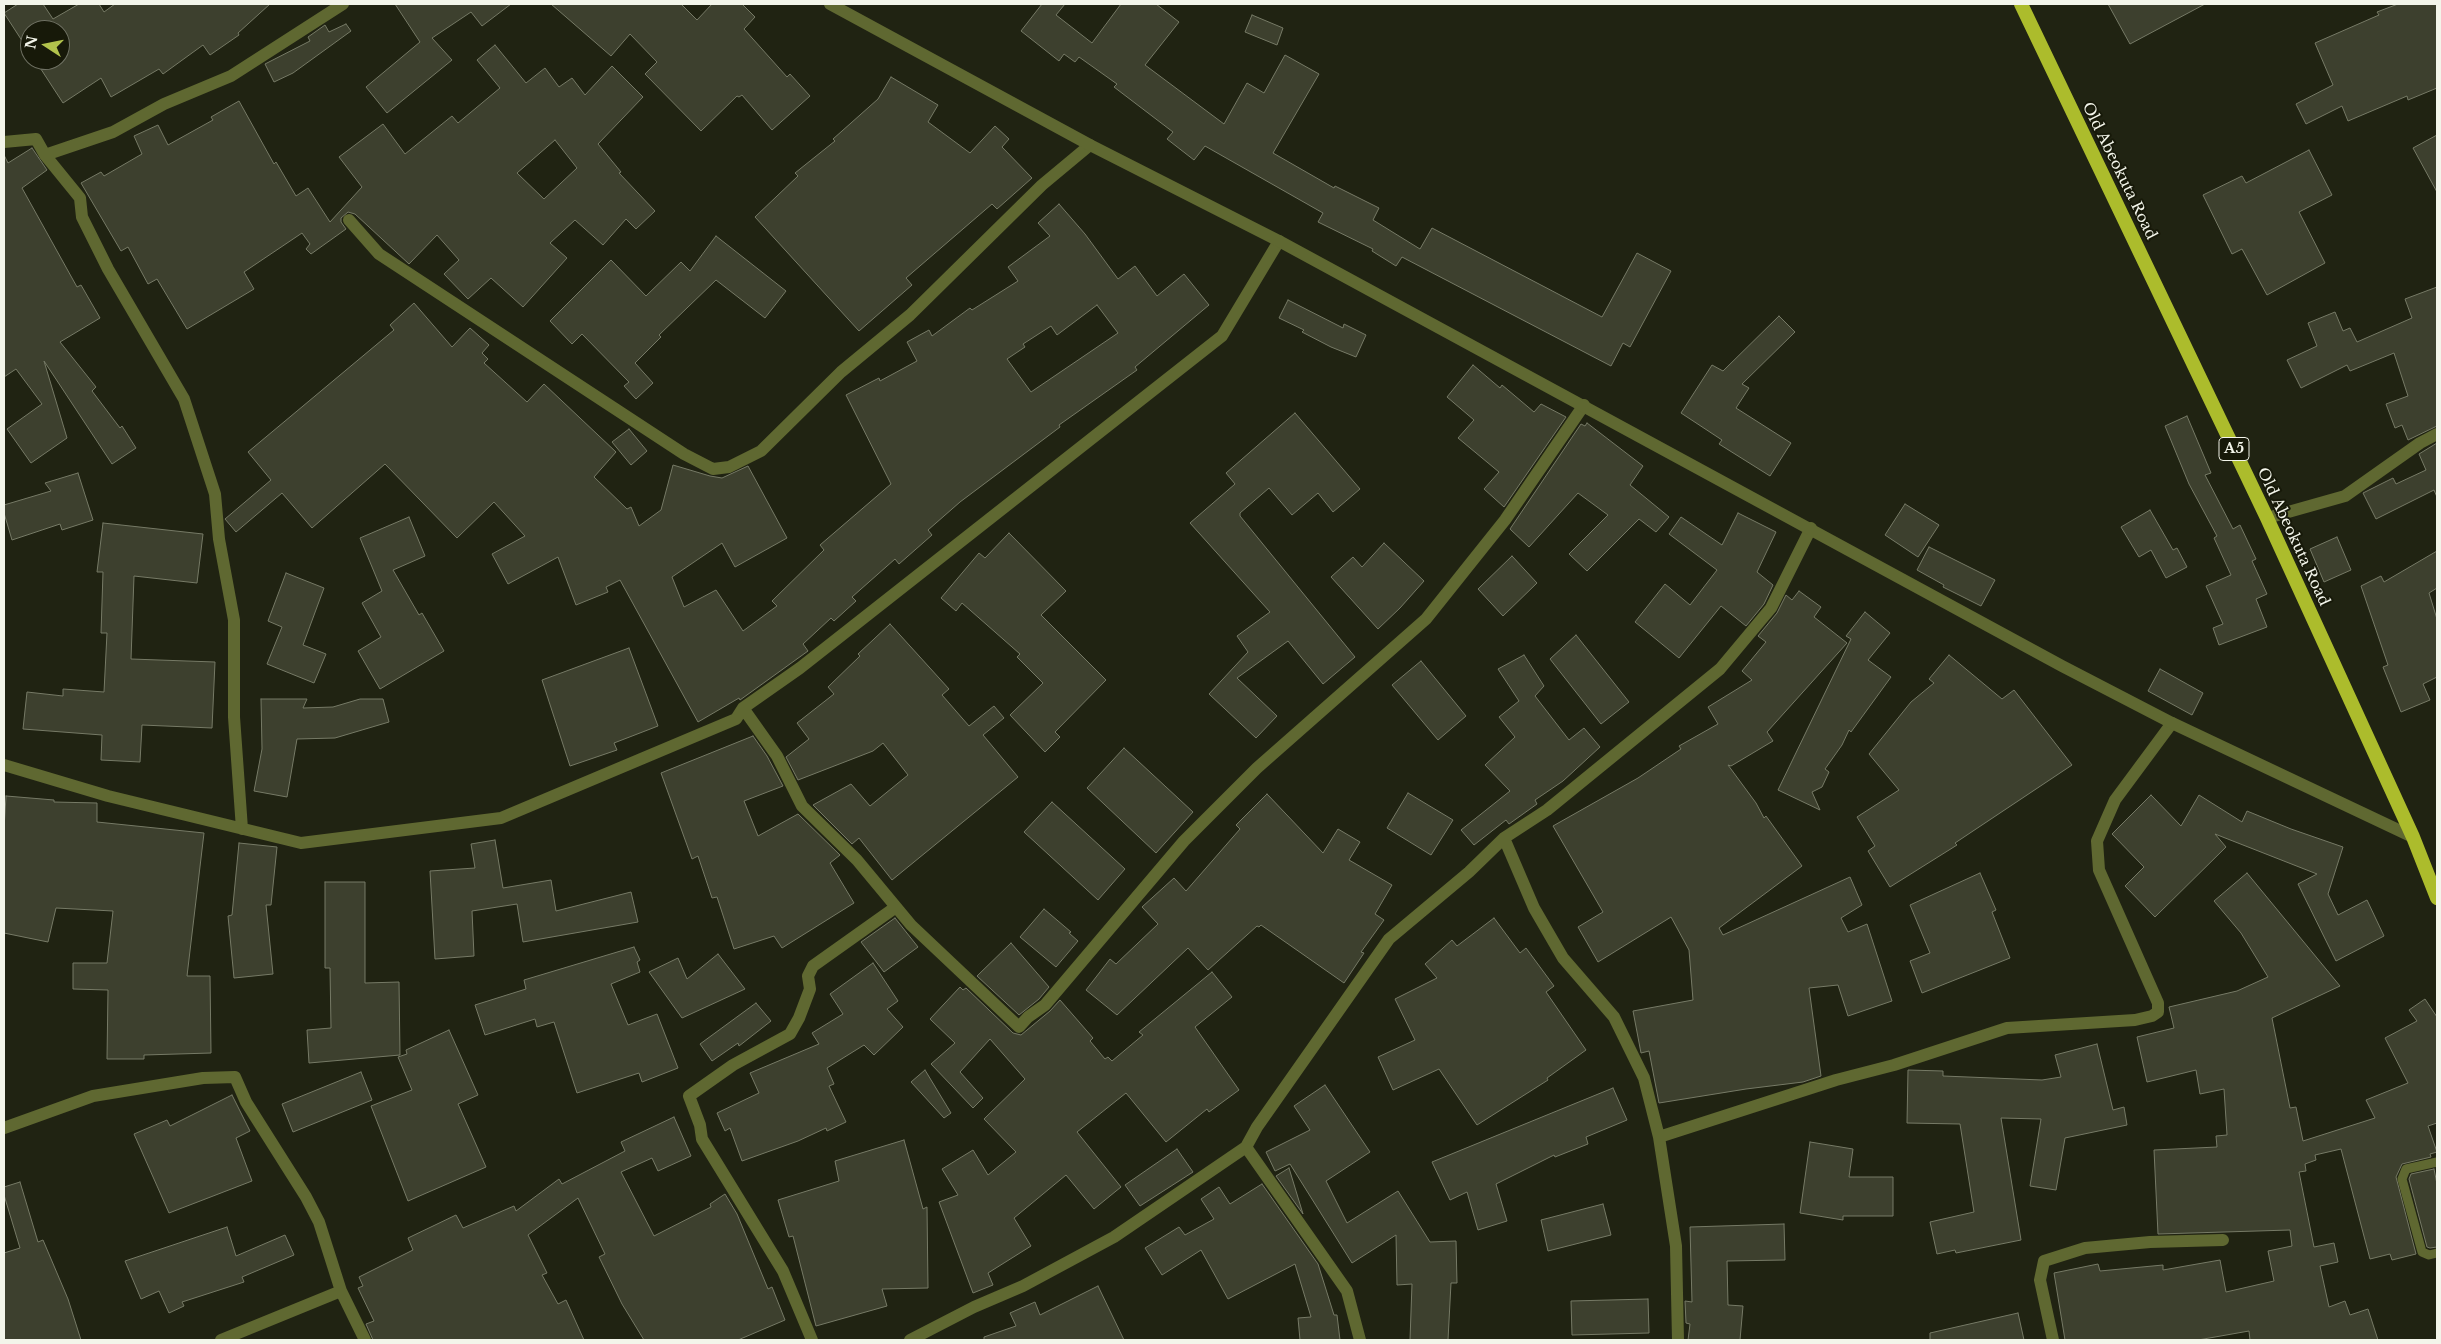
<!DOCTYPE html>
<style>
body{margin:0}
#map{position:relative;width:2441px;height:1344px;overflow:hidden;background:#202312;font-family:"Libre Baskerville",serif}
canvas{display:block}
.frame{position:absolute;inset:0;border:5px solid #f3f5ea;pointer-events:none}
.north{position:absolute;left:20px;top:20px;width:50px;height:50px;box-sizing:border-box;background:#171909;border:1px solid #6f7163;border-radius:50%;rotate:281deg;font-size:14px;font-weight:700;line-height:20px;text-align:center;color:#f3f5ea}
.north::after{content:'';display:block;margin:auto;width:18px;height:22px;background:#b2c34c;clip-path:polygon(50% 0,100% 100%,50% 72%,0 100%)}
</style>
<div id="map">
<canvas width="2441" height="1344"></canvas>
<div class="frame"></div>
<div class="north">N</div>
</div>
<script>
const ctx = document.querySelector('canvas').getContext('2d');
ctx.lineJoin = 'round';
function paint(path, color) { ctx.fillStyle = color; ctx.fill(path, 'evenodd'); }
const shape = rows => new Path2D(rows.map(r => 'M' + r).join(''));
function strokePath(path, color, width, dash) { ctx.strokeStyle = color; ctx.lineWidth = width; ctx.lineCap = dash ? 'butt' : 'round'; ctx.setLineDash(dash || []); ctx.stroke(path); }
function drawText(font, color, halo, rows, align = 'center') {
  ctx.font = font + ' "Libre Baskerville",serif'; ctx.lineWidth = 4; ctx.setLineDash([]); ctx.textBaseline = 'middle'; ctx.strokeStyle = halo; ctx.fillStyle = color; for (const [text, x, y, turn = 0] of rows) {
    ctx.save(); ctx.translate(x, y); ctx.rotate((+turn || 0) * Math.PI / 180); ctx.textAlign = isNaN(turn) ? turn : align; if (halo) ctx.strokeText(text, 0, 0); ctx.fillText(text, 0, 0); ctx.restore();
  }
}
const building = shape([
 [18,4,43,4,53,19,79,4,99,4,104,12,115,4,270,4,238,33,239,35,210,55,203,45,163,74,159,69,111,97,101,78,63,103,35,60,60,60,60,30,30,30,30,53,4,13,18,4],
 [395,4,511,4,482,26,471,12,432,38,452,60,387,113,366,87,420,42,395,4],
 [551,4,681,4,697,20,712,4,742,4,755,17,744,29,787,77,790,74,810,96,772,130,742,95,739,97,737,96,701,131,645,74,657,62,630,34,611,56,551,4],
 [1042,4,1065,4,1056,15,1092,43,1121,4,1156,4,1179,22,1145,65,1224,124,1247,83,1264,93,1285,55,1319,74,1273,153,1334,188,1335,186,1379,208,1373,220,1420,249,1432,228,1602,317,1637,253,1671,271,1630,347,1623,343,1611,366,1402,257,1396,266,1372,251,1373,249,1318,222,1323,213,1205,146,1194,160,1167,139,1173,132,1114,87,1117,84,1079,57,1075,62,1064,54,1059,61,1021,31,1042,4],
 [2108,4,2205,4,2130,44,2108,4],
 [2398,4,2437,4,2437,88,2408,100,2407,96,2348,121,2342,106,2306,124,2296,104,2333,85,2315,43,2379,15,2377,12,2398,4],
 [1252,15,1283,28,1277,45,1245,32,1252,15],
 [346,24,351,31,293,73,274,82,265,64,310,41,308,37,325,25,329,32,346,24],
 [495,45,526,83,545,68,559,87,572,78,585,95,612,66,643,97,598,144,621,172,619,173,655,211,636,229,626,219,603,245,575,220,550,243,567,258,523,307,491,278,468,299,444,274,459,260,437,235,409,264,355,214,348,212,341,218,341,222,346,229,311,254,306,249,310,244,302,233,244,272,254,289,187,329,157,279,148,284,128,247,121,251,81,183,101,172,104,176,142,154,134,136,158,125,168,145,213,120,211,117,239,101,274,164,276,162,296,196,308,188,330,222,362,187,339,157,383,124,405,154,452,116,458,123,500,88,477,60,495,45],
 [555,140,577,168,544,199,517,173,555,140],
 [891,77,938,105,928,122,970,153,995,126,1009,139,1002,147,1032,178,997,209,992,204,906,278,912,285,859,331,755,217,798,176,795,173,835,141,833,139,878,99,891,77],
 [2437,135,2437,192,2413,148,2437,135],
 [32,148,47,170,22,188,77,287,81,285,100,318,60,342,96,387,92,391,120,428,122,426,136,448,112,464,44,361,67,438,31,463,7,429,42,404,16,369,4,377,4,155,8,163,32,148],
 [2309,150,2332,195,2299,212,2325,263,2267,295,2242,249,2232,254,2203,195,2242,176,2246,183,2309,150],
 [1059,204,1085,234,1118,279,1135,266,1157,296,1184,274,1209,305,1135,367,1137,370,1059,425,1060,427,960,502,928,530,932,535,899,564,895,559,852,597,856,601,834,621,831,618,803,644,808,651,740,700,739,698,698,722,620,580,606,587,608,592,576,605,558,557,508,584,492,554,525,536,494,502,457,538,385,464,312,528,282,493,236,532,225,519,271,480,248,452,394,330,390,325,414,303,452,347,470,328,489,345,482,353,488,359,484,363,527,402,544,384,616,452,594,477,627,509,631,507,639,526,661,510,673,465,710,476,722,478,748,466,787,538,735,567,722,543,672,577,684,607,716,590,743,631,777,606,772,601,824,550,820,545,891,484,846,395,879,378,880,381,917,361,907,342,929,330,932,336,970,308,972,310,1018,281,1008,267,1050,236,1038,223,1059,204],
 [1097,305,1118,333,1031,392,1007,359,1025,347,1023,344,1051,326,1057,335,1097,305],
 [716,236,786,291,765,318,716,280,659,335,661,337,635,363,653,383,636,399,624,386,629,382,582,334,572,344,550,321,611,260,646,296,681,262,690,271,716,236],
 [2437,287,2437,426,2408,440,2402,425,2395,428,2386,404,2408,396,2394,353,2350,371,2347,365,2301,388,2287,360,2317,346,2308,323,2335,312,2343,331,2350,328,2357,342,2412,318,2405,299,2437,287],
 [1288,300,1343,328,1344,324,1366,335,1356,357,1331,347,1302,332,1304,330,1279,318,1288,300],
 [1779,316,1795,332,1742,384,1749,388,1736,408,1791,443,1770,476,1719,444,1722,440,1681,413,1712,365,1723,371,1779,316],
 [1473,365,1500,388,1502,385,1534,412,1541,404,1566,417,1504,507,1484,489,1499,472,1458,438,1474,420,1447,397,1473,365],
 [1295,413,1360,489,1333,512,1318,493,1292,515,1269,488,1240,513,1240,516,1355,657,1323,684,1288,641,1237,678,1277,716,1256,738,1209,694,1248,652,1237,636,1270,612,1190,523,1235,484,1226,473,1295,413],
 [2187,416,2211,473,2205,475,2233,529,2240,525,2256,559,2252,561,2267,594,2256,599,2267,627,2219,645,2213,628,2223,624,2206,586,2231,575,2214,538,2217,536,2189,484,2165,426,2187,416],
 [1587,423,1643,466,1630,485,1669,517,1656,532,1639,519,1587,571,1569,554,1608,515,1578,493,1529,547,1510,529,1581,424,1585,426,1587,423],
 [629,429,647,451,631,465,612,442,629,429],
 [2437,443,2437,497,2434,490,2376,519,2363,493,2393,478,2396,484,2426,470,2419,454,2437,443],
 [78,473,93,520,62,530,60,524,12,540,4,513,4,505,51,491,45,483,78,473],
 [1905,504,1939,525,1918,557,1885,535,1905,504],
 [2150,510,2173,550,2177,548,2187,567,2166,578,2151,550,2139,557,2121,527,2150,510],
 [1738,513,1776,532,1757,572,1773,585,1764,604,1746,626,1721,606,1679,658,1635,622,1665,584,1690,605,1717,570,1669,534,1681,517,1722,545,1738,513],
 [409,517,425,556,393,570,419,615,422,613,444,651,380,689,358,651,381,637,362,603,382,591,360,538,409,517],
 [103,523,203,534,197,583,134,576,131,659,215,662,212,728,142,725,140,762,101,760,102,735,23,729,27,692,63,696,63,689,104,692,107,633,101,633,103,572,97,572,103,523],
 [1009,533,1066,591,1041,615,1106,680,1055,732,1060,737,1045,752,1010,715,1043,683,1017,657,1020,654,962,603,956,611,941,598,979,553,985,558,1009,533],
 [2337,537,2351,570,2324,582,2310,549,2337,537],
 [1384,543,1424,581,1400,608,1378,629,1331,577,1353,557,1362,567,1384,543],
 [1929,547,1995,580,1981,606,1943,587,1944,585,1917,570,1929,547],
 [2437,551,2437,588,2429,593,2437,619,2437,677,2423,684,2430,700,2401,712,2383,667,2388,665,2361,586,2381,576,2384,582,2437,551],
 [1512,556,1537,583,1503,616,1478,589,1512,556],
 [286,573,324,588,303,645,326,654,314,683,267,664,282,627,268,621,286,573],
 [1799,591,1821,607,1814,617,1847,643,1767,732,1773,741,1731,766,1728,765,1756,803,1764,818,1766,816,1802,866,1719,928,1723,935,1850,877,1862,905,1841,918,1848,932,1867,924,1892,1001,1848,1016,1838,985,1809,988,1821,1076,1803,1082,1746,1089,1659,1103,1649,1051,1641,1053,1633,1011,1693,1000,1689,950,1671,917,1598,962,1578,927,1603,912,1553,826,1638,778,1681,749,1679,746,1718,724,1708,707,1752,680,1742,671,1766,642,1758,636,1777,613,1786,595,1792,600,1799,591],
 [1865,612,1890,633,1868,660,1891,677,1851,732,1849,730,1842,745,1825,769,1829,772,1822,787,1812,792,1820,810,1778,790,1851,639,1846,636,1865,612],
 [890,624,949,689,942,695,969,726,994,706,1004,718,983,735,1018,777,892,880,859,838,852,844,813,805,851,784,870,806,908,775,883,743,873,751,798,780,786,757,809,739,797,723,834,694,828,687,860,656,858,654,890,624],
 [1576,635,1629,702,1601,724,1550,659,1576,635],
 [629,648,658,726,614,743,617,750,570,766,542,680,629,648],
 [1524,655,1544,686,1535,696,1569,740,1584,728,1600,747,1563,781,1535,800,1537,804,1509,824,1506,820,1474,845,1461,830,1510,791,1485,765,1515,737,1499,717,1519,701,1498,669,1524,655],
 [1949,655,2002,699,2014,690,2072,765,1955,843,1957,845,1890,887,1868,851,1875,846,1857,817,1899,790,1869,754,1911,702,1934,683,1929,679,1949,655],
 [1421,661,1466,716,1438,740,1392,685,1421,661],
 [2160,669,2203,693,2192,715,2148,691,2160,669],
 [261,699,307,699,303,708,333,707,360,699,383,699,389,722,335,738,297,739,287,797,254,791,262,749,261,699],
 [753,736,767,756,783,786,744,801,758,836,798,814,840,855,830,863,854,903,782,948,774,936,734,949,717,897,712,898,698,856,692,859,661,773,753,736],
 [1124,748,1193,812,1156,853,1087,788,1124,748],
 [1408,793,1453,820,1431,855,1387,828,1408,793],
 [1267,794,1323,853,1338,829,1360,842,1349,860,1392,885,1375,914,1384,920,1361,952,1364,953,1344,983,1261,925,1259,927,1257,926,1208,970,1188,948,1117,1015,1086,990,1110,959,1116,964,1158,924,1142,907,1174,878,1186,891,1240,829,1236,825,1267,794],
 [2151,795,2181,826,2199,795,2242,822,2247,811,2291,829,2343,847,2328,894,2338,915,2367,900,2384,936,2336,961,2298,884,2317,874,2215,834,2226,847,2155,917,2125,886,2144,867,2112,834,2151,795],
 [6,796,54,800,54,802,97,803,97,822,204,833,187,976,210,976,211,1053,144,1055,144,1059,107,1059,108,990,73,989,73,963,107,963,113,911,56,908,48,942,4,933,4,829,6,796],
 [1052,802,1125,869,1098,900,1024,832,1052,802],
 [495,840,503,888,551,880,556,911,631,892,638,922,523,942,517,904,472,911,474,956,435,959,430,871,475,868,471,844,495,840],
 [239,843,277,847,271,905,266,905,273,974,234,978,228,916,232,915,239,843],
 [1980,873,1996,910,1992,912,2010,958,1922,993,1910,961,1930,953,1910,905,1980,873],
 [2247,873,2340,986,2272,1018,2290,1108,2296,1107,2303,1141,2375,1118,2366,1100,2408,1083,2385,1038,2417,1021,2409,1010,2425,999,2437,1017,2437,1123,2428,1126,2437,1152,2430,1154,2431,1157,2402,1164,2396,1177,2416,1254,2392,1260,2390,1254,2370,1259,2341,1149,2315,1155,2316,1160,2305,1164,2306,1171,2299,1172,2314,1247,2334,1243,2338,1262,2320,1266,2329,1307,2345,1301,2350,1315,2368,1309,2378,1340,2250,1340,2249,1331,2198,1340,2065,1340,2054,1273,2098,1264,2100,1271,2163,1265,2163,1270,2220,1260,2226,1292,2274,1281,2268,1251,2292,1246,2290,1230,2158,1234,2154,1150,2217,1147,2216,1136,2227,1135,2224,1089,2200,1094,2196,1070,2147,1082,2137,1037,2174,1028,2169,1007,2237,991,2268,977,2241,933,2214,901,2247,873],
 [325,882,365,882,365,983,399,982,400,1055,309,1063,307,1030,331,1028,330,968,325,968,325,882],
 [1044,909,1071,932,1069,933,1078,941,1056,967,1020,937,1044,909],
 [895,918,918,947,884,972,861,942,895,918],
 [1494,918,1520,953,1526,948,1554,986,1546,992,1586,1050,1547,1078,1548,1080,1477,1125,1439,1069,1393,1090,1378,1057,1415,1040,1395,999,1437,978,1425,964,1452,940,1457,946,1494,918],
 [1011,943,1049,987,1039,999,1019,1015,977,976,1011,943],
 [634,947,640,960,637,962,640,972,611,984,628,1025,657,1014,678,1068,642,1082,639,1073,577,1093,554,1022,537,1027,535,1019,485,1035,475,1005,526,989,524,980,634,947],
 [718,954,745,989,682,1018,649,972,678,958,687,979,718,954],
 [873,963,898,1001,887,1009,903,1027,874,1055,864,1045,827,1068,834,1084,829,1086,846,1122,827,1131,826,1128,798,1141,742,1161,730,1128,725,1131,717,1113,759,1093,750,1073,819,1044,812,1033,843,1014,830,994,873,963],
 [1212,972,1232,997,1195,1027,1239,1090,1209,1112,1207,1109,1166,1142,1126,1093,1077,1132,1121,1187,1094,1209,1066,1175,1014,1218,1031,1246,988,1273,993,1285,973,1293,939,1202,958,1195,942,1169,973,1150,988,1175,1016,1152,984,1119,1025,1079,990,1039,960,1072,983,1098,973,1108,931,1064,955,1043,930,1019,960,987,963,990,966,988,1013,1033,1021,1035,1050,1011,1060,1000,1093,1038,1090,1041,1105,1059,1108,1057,1112,1061,1143,1035,1139,1032,1212,972],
 [756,1003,771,1021,739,1046,738,1043,712,1061,700,1044,756,1003],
 [449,1030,478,1095,458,1104,486,1167,408,1201,371,1106,412,1090,398,1057,407,1054,406,1050,449,1030],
 [2097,1044,2113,1110,2124,1107,2127,1125,2065,1138,2056,1190,2030,1186,2041,1119,2001,1118,2021,1240,1956,1253,1955,1250,1937,1254,1930,1222,1974,1212,1960,1124,1907,1123,1908,1070,1943,1071,1943,1076,2042,1080,2061,1077,2055,1055,2097,1044],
 [925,1070,951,1113,944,1118,911,1082,925,1070],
 [361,1072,372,1100,293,1132,282,1104,361,1072],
 [1325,1085,1370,1152,1326,1181,1347,1223,1398,1191,1430,1242,1456,1241,1457,1283,1451,1283,1448,1340,1410,1340,1412,1284,1397,1285,1396,1235,1352,1263,1290,1164,1275,1171,1266,1152,1310,1130,1294,1106,1325,1085],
 [1613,1088,1627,1120,1586,1137,1588,1144,1555,1157,1554,1155,1496,1184,1507,1221,1478,1230,1467,1192,1450,1200,1432,1162,1613,1088],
 [232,1095,250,1131,236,1138,252,1181,169,1213,134,1134,167,1120,170,1126,232,1095],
 [674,1117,691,1156,658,1171,652,1158,621,1172,654,1236,711,1207,710,1204,725,1194,737,1214,768,1289,772,1287,785,1320,738,1340,644,1340,622,1304,599,1257,605,1254,578,1198,528,1235,547,1273,542,1275,558,1304,566,1300,584,1340,373,1340,366,1324,374,1321,358,1288,363,1286,359,1277,413,1250,408,1238,456,1215,463,1228,514,1206,516,1211,559,1179,562,1184,625,1151,621,1142,674,1117],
 [904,1140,923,1209,927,1207,928,1288,882,1289,887,1306,816,1326,793,1236,789,1237,778,1200,839,1181,835,1161,904,1140],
 [1810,1142,1853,1149,1849,1177,1893,1177,1893,1216,1843,1216,1843,1220,1800,1213,1810,1142],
 [1177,1149,1193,1172,1140,1206,1125,1185,1177,1149],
 [1289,1168,1303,1214,1276,1176,1289,1168],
 [2434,1169,2437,1184,2437,1247,2430,1248,2427,1247,2409,1179,2411,1174,2434,1169],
 [20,1182,38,1242,43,1240,68,1299,81,1340,4,1340,4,1253,20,1248,4,1195,4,1187,20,1182],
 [1262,1184,1318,1264,1334,1315,1337,1315,1340,1340,1300,1340,1298,1318,1311,1317,1295,1264,1228,1299,1201,1250,1162,1275,1145,1248,1179,1227,1185,1235,1214,1219,1201,1199,1219,1187,1230,1204,1262,1184],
 [1603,1204,1611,1235,1548,1251,1541,1220,1603,1204],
 [1784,1224,1785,1260,1727,1261,1728,1305,1743,1306,1740,1340,1688,1340,1690,1324,1686,1323,1685,1301,1692,1302,1690,1227,1784,1224],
 [227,1227,236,1256,285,1235,294,1255,242,1277,244,1282,182,1302,184,1306,169,1313,159,1291,141,1299,125,1261,227,1227],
 [1098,1286,1124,1340,984,1340,984,1337,1016,1326,1010,1313,1035,1302,1040,1315,1098,1286],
 [1648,1299,1649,1333,1572,1335,1571,1301,1648,1299],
 [2018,1313,2024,1340,1930,1340,1930,1333,2018,1313]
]);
paint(building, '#3d402e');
strokePath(building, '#767a66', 1);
strokePath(shape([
 [2437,1162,2406,1169,2402,1179,2422,1252,2429,1255,2437,1253]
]), '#5f6831', 9);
strokePath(shape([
 [4,142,36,139,45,155,80,198,82,217,108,269,184,399,215,494,219,539,234,620,234,717,242,829],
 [45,155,113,132,164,104,231,76,343,4],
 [349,220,379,254,684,454,713,469,729,467,761,451,841,372,910,315,1042,185,1090,145],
 [2267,518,2345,496,2420,443,2437,434],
 [743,708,777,756,802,806,857,860,911,925,1019,1027,1028,1017,1045,1005,1184,841,1257,768,1426,619,1505,520,1584,405],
 [4,765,108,796,301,843,501,818,736,719,743,708,800,668,1222,336,1279,241],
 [1504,838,1534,908,1563,958,1614,1017,1644,1078,1659,1137,1676,1246,1678,1340],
 [4,1128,93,1096,203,1078,235,1077,246,1102,306,1197,319,1222,341,1291,365,1340],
 [1659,1137,1836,1080,1894,1065,2007,1028,2135,1020,2152,1016,2158,1012,2158,1003,2099,870,2097,841,2115,800,2172,723],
 [1246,1147,1347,1291,1360,1340],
 [221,1340,341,1291],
 [812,1340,783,1271,702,1139,700,1125,689,1096,733,1065,790,1034,799,1018,810,989,808,976,813,966,896,907],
 [910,1340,974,1307,1023,1286,1114,1237,1246,1147,1257,1127,1389,939,1469,872,1504,838,1547,810,1720,669,1771,608,1811,528],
 [2053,1340,2040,1280,2044,1261,2085,1248,2150,1242,2223,1240]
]), '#5f6831', 12);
strokePath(shape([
 [830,4,1090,145,1279,241,2062,666,2172,723,2413,837]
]), '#5f6831', 12);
strokePath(shape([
 [2021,4,2267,518,2413,837,2437,898]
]), '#acbc2c', 14);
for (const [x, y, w] of [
 [2234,449,30]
]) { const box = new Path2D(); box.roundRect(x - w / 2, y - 11.5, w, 23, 4); ctx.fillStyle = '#171909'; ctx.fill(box); strokePath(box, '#f3f5ea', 1); }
drawText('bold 14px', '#f3f5ea', null, [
 ["A5",2234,449]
]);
drawText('15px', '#f3f5ea', '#171909', [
 ["Old Abeokuta Road",2119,171,64],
 ["Old Abeokuta Road",2293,537,65]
]);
</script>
